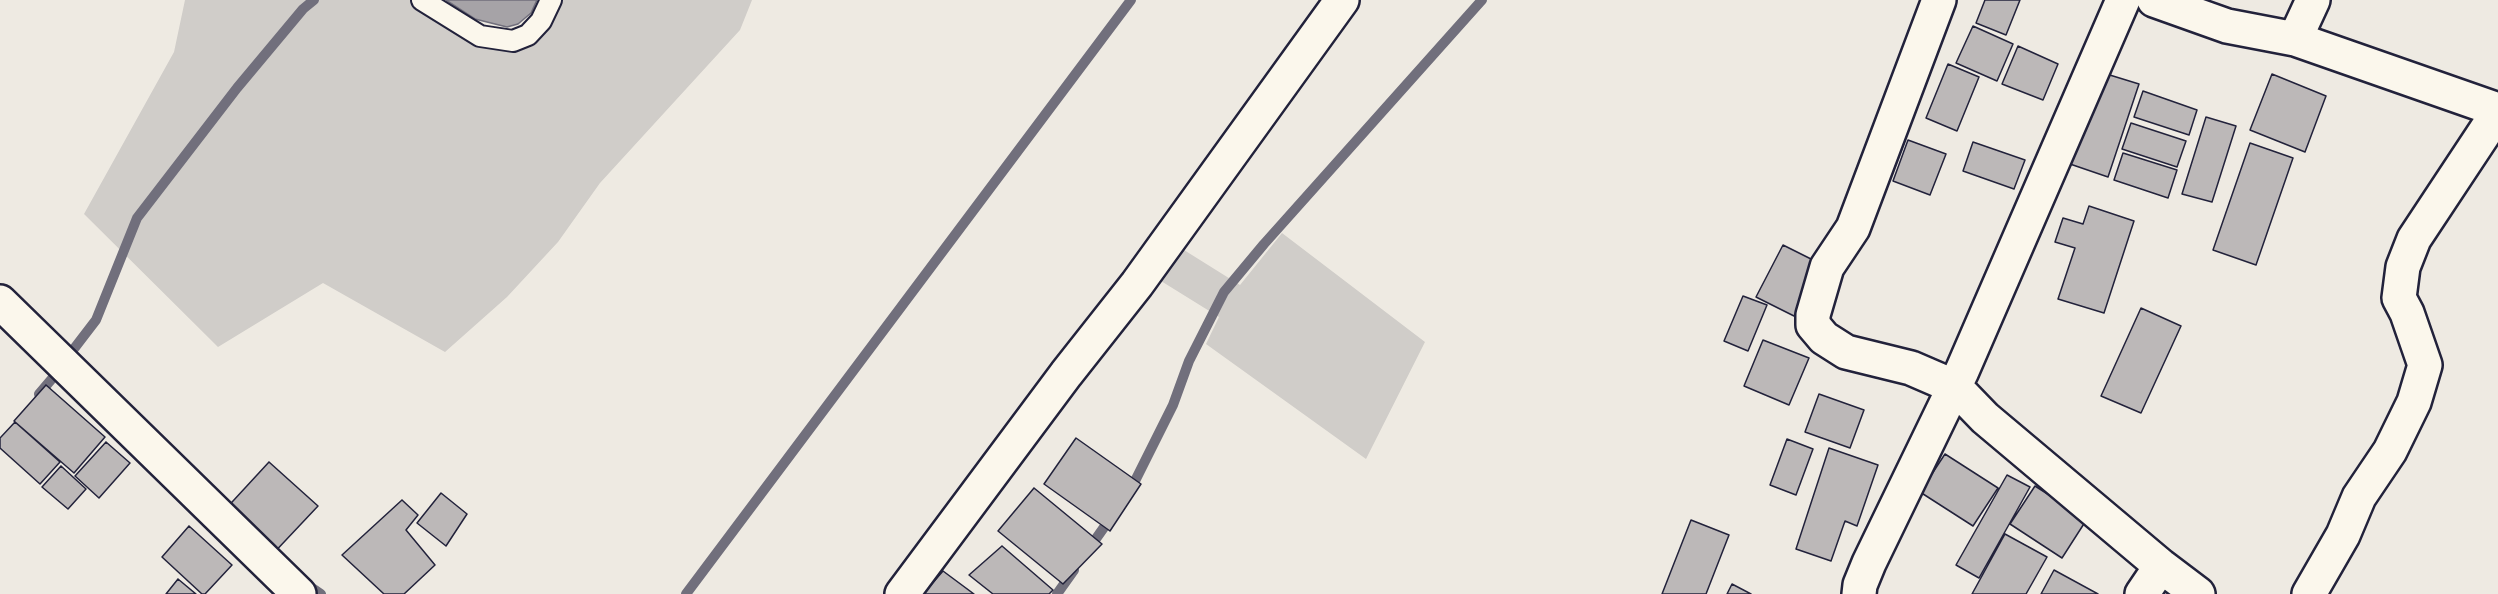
<!DOCTYPE html>
<style>
body{margin:0}
canvas{display:block;background:#eeeae2}
</style>
<canvas width="2498" height="594"></canvas>
<script>
const ctx = document.querySelector('canvas').getContext('2d');
ctx.lineJoin = 'round';
function paint(path, color) { ctx.fillStyle = color; ctx.fill(path, 'evenodd'); }
const shape = rows => new Path2D(rows.map(r => 'M' + r).join(''));
function strokePath(path, color, width, dash) { ctx.strokeStyle = color; ctx.lineWidth = width; ctx.lineCap = dash ? 'butt' : 'round'; ctx.setLineDash(dash || []); ctx.stroke(path); }
paint(shape([
 [185,0,424,0,513,41,548,0,752,0,740,30,600,183,558,242,507,297,445,352,323,283,218,347,84,214,174,52],
 [1282,233,1425,342,1366,459,1206,344,1219,317,1161,281,1184,250,1240,285]
]), '#d0cdc9');
const water = shape([
 [446,0,537,0,531,13,518,24,507,27,475,19,446,0]
]);
paint(water, '#a6a3a7');
strokePath(water, '#716f7c', 1.5);
strokePath(shape([
 [73,350,96,320,137,218,237,88,303,9,314,0],
 [39,394,56,374],
 [1130,491,1173,405,1189,361,1224,292,1264,244,1482,0],
 [1088,550,1112,516],
 [305,583,321,594],
 [686,594,1131,0],
 [1057,594,1074,570]
]), '#716f7c', 10);
const building = shape([
 [1985,0,2020,0,2006,35,1976,23,1985,0],
 [1973,26,2013,44,1997,81,1956,63,1973,26],
 [2018,46,2058,64,2043,100,2002,84,2018,46],
 [1948,64,1979,77,1957,131,1926,118,1948,64],
 [2100,72,2139,84,2108,177,2070,164,2100,72],
 [2272,74,2326,96,2305,152,2250,130,2272,74],
 [2143,91,2197,110,2189,135,2134,117,2143,91],
 [2206,117,2236,126,2212,202,2182,194,2206,117],
 [2131,123,2186,141,2177,167,2122,149,2131,123],
 [1908,140,1946,154,1930,195,1893,181,1908,140],
 [1973,142,2025,160,2014,189,1963,171,1973,142],
 [2250,143,2293,158,2256,265,2213,250,2250,143],
 [2123,153,2177,170,2168,198,2114,180,2123,153],
 [2089,206,2134,221,2104,313,2058,299,2075,248,2055,242,2063,218,2083,224,2089,206],
 [1783,245,1821,264,1794,316,1756,297,1783,245],
 [1743,296,1767,305,1748,351,1724,341,1743,296],
 [2141,308,2181,326,2141,413,2101,396,2141,308],
 [1763,340,1809,358,1789,405,1744,386,1763,340],
 [46,385,105,437,74,473,14,421,46,385],
 [1819,394,1864,410,1850,448,1805,432,1819,394],
 [15,422,60,462,40,484,0,448,0,438,15,422],
 [1076,438,1141,484,1110,531,1044,484,1076,438],
 [1787,439,1813,449,1796,495,1770,485,1787,439],
 [106,442,130,463,99,498,75,476,106,442],
 [1829,448,1878,465,1857,526,1845,521,1831,561,1796,549,1829,448],
 [1945,454,1998,488,1973,526,1920,492,1945,454],
 [269,462,318,506,269,558,221,514,269,462],
 [61,466,86,489,68,509,42,487,61,466],
 [2007,475,2030,487,1979,578,1956,565,2007,475],
 [2035,486,2087,519,2062,558,2010,524,2035,486],
 [1034,488,1102,544,1063,584,998,531,1034,488],
 [441,493,467,514,446,546,417,523,441,493],
 [402,500,418,515,406,530,435,565,404,594,384,594,342,555,402,500],
 [1691,520,1729,535,1706,594,1662,594,1691,520],
 [189,526,232,565,205,594,202,594,162,557,189,526],
 [2005,534,2047,557,2026,594,1972,594,2005,534],
 [1002,546,1053,590,1049,594,993,594,969,575,1002,546],
 [2054,570,2098,594,2041,594,2054,570],
 [943,571,974,594,923,594,943,571],
 [178,579,196,594,166,594,178,579],
 [1732,584,1751,594,1727,594,1732,584]
]);
paint(building, '#bcb8b8');
strokePath(building, '#22223b', 1.5);
const lane = shape([
 [422,0,480,36,513,41,528,35,541,21,551,0]
]);
const street = shape([
 [1939,0,1853,228,1827,267,1813,315,1813,325,1824,338,1846,352,1911,368,1955,387,1985,418,2161,566,2198,594],
 [2154,0,2227,26,2295,39,2498,110],
 [2295,39,2313,0],
 [0,302,299,594],
 [902,594,1066,374,1137,284,1342,0],
 [1859,594,1860,585,1869,563,1962,371,2123,0],
 [2142,594,2161,566],
 [2309,594,2343,535,2359,497,2390,451,2414,402,2425,365,2407,313,2399,298,2403,267,2414,239,2498,112]
]);
strokePath(lane, '#22223b', 24);
strokePath(street, '#22223b', 38);
strokePath(lane, '#fbf7ec', 20);
strokePath(street, '#fbf7ec', 33);
</script>
